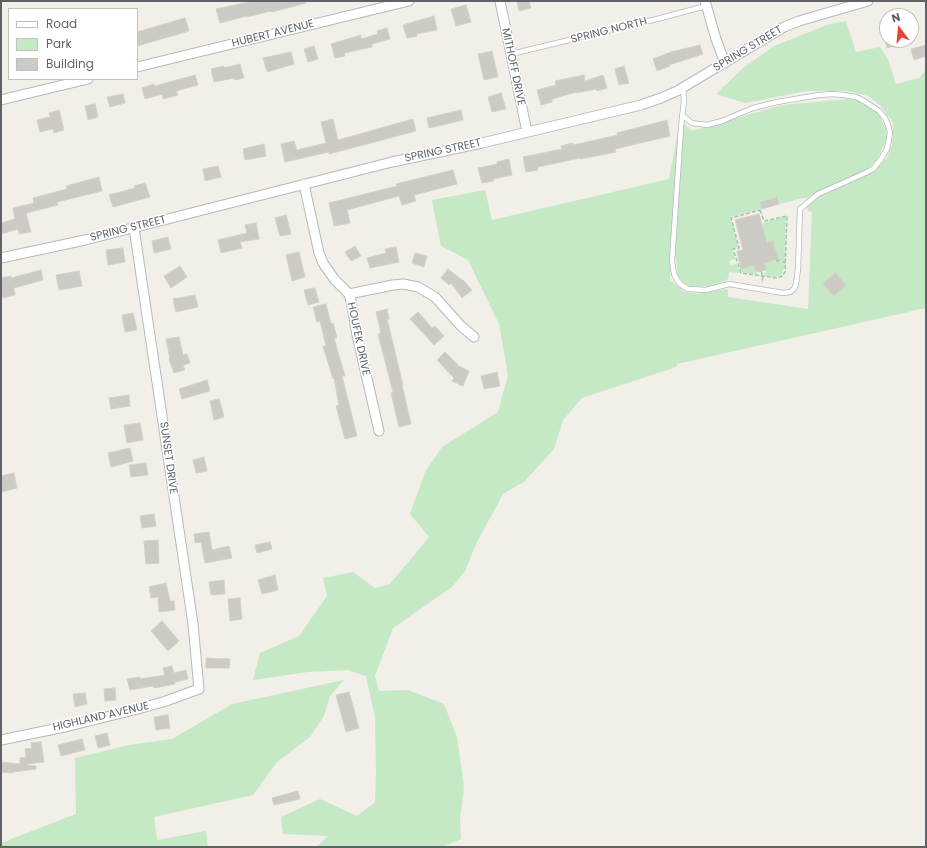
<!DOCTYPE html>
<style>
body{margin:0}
#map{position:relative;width:927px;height:848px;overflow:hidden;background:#f1efe8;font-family:Poppins,sans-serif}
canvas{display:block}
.frame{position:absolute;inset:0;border:2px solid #5f6368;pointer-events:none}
.legend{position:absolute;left:8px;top:8px;width:130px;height:72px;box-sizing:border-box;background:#fff;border:1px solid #bfc1c3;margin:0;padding:5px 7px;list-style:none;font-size:12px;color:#5f6368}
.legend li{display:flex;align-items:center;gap:8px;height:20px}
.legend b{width:20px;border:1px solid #bfc1c3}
.north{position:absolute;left:879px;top:8px;width:40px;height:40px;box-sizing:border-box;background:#fff;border:1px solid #bfc1c3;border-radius:50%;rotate:344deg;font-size:11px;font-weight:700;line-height:16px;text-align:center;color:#5f6368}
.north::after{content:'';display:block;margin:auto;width:14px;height:18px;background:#ea4335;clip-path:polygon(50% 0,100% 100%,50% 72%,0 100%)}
</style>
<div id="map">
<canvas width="927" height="848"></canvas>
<div class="frame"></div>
<ul class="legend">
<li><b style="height:5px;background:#fff"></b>Road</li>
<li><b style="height:11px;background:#c5e8c5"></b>Park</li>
<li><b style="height:11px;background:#cccac5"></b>Building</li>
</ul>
<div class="north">N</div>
</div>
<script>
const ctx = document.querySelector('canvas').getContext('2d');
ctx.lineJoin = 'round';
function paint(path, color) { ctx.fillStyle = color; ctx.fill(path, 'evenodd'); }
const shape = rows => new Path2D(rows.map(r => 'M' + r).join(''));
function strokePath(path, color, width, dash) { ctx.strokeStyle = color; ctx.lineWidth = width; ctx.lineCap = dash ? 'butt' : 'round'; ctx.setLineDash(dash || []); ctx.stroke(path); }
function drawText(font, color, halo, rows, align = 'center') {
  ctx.font = font + ' Poppins,sans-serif'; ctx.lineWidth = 3; ctx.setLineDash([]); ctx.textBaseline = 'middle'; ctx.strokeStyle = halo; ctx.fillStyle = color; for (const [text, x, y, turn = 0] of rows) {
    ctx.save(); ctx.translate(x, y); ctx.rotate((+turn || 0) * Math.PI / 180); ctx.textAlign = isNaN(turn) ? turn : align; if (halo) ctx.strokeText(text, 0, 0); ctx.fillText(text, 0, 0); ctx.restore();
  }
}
paint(shape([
 [846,21,856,52,880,47,888,59,896,84,919,78,926,70,926,308,677,364,676,367,582,398,563,420,554,449,525,481,503,494,476,544,465,571,452,587,393,628,375,676,379,691,408,690,444,704,457,737,464,787,460,820,461,839,442,847,317,847,328,836,283,834,281,817,320,799,357,816,375,802,376,774,375,717,366,676,348,670,308,672,253,680,260,653,299,636,327,596,323,578,353,572,375,588,390,584,429,537,410,514,425,472,442,447,498,412,508,375,499,324,468,260,441,246,432,200,485,190,492,220,669,179,680,121,692,131,782,105,848,99,854,100,867,104,879,115,885,127,887,138,877,160,866,170,828,187,807,198,803,198,779,204,777,197,760,202,762,210,760,209,730,217,738,247,732,249,735,259,729,261,730,265,736,264,740,272,739,273,729,272,728,279,725,281,710,286,691,287,684,283,678,277,676,256,671,256,670,280,685,292,697,294,727,289,728,290,728,297,808,309,812,212,808,211,807,208,808,205,818,196,862,178,874,170,887,158,892,145,893,123,880,105,868,96,847,91,807,91,745,103,716,94,743,68,774,46,827,25],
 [785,217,786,217,785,262,783,262,777,259,773,242,767,243,762,224,765,222],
 [775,260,785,265,782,274,776,277,765,276,764,273,766,272,764,263],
 [754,265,757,274,759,274,760,275,742,272,740,268],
 [344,680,330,696,324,716,310,737,277,762,253,795,154,817,157,840,206,831,208,847,1,847,1,843,76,814,75,758,129,745,172,739,232,704]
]), '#c5e8c5');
const building = shape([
 [254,1,306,1,306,3,272,12,271,11,247,17,247,16,220,23,216,9,254,1],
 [517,1,529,1,531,8,519,11,517,1],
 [466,5,471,22,456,26,451,9,466,5],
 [434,16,437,30,416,34,417,36,407,38,403,25,434,16],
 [185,18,189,31,137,46,137,32,185,18],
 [387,28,390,39,372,44,372,47,344,53,345,56,335,58,331,44,361,35,361,39,378,34,377,31,387,28],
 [885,40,907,40,908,42,887,48,885,40],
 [700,45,703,54,669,65,670,66,657,71,653,59,671,52,700,45],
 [926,45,926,56,914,60,911,49,926,45],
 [314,46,318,59,308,62,304,49,314,46],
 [492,51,498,77,484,80,478,54,492,51],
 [291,52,294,64,267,72,263,58,291,52],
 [240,64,244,78,234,80,234,78,214,82,211,69,224,66,224,68,240,64],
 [624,66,629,83,619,85,615,69,624,66],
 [195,75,198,85,176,91,178,95,163,99,162,94,145,99,142,88,154,84,155,86,195,75],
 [584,75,585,81,603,75,607,88,597,91,596,89,576,93,576,92,552,99,552,102,541,105,537,90,556,85,555,81,584,75],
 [501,93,506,109,492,112,488,97,501,93],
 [123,94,125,103,110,107,107,97,123,94],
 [95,104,98,117,88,120,85,106,95,104],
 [59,110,64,130,54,133,53,129,40,132,37,120,50,117,49,113,59,110],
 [461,110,463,120,429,128,427,118,461,110],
 [333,119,338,140,413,119,416,131,329,154,329,152,285,162,281,144,294,141,297,150,326,143,321,122,333,119],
 [667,120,670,136,615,149,616,152,581,159,580,158,538,167,538,170,526,172,523,157,562,149,561,146,573,143,573,145,618,135,617,133,667,120],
 [264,144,266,156,245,160,243,149,264,144],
 [509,159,512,175,493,179,494,181,482,183,478,168,497,164,497,162,509,159],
 [218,166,221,177,205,181,203,169,218,166],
 [453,170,457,184,414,195,416,201,402,205,399,196,347,210,350,223,334,226,329,203,397,186,396,184,453,170],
 [99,177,102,191,57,202,58,205,26,213,31,232,19,234,18,229,1,234,1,223,15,219,13,208,34,203,33,198,67,189,66,186,99,177],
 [145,183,150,197,113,207,109,195,135,188,134,186,145,183],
 [777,197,779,204,762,209,760,202,777,197],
 [759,214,767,243,773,241,778,259,764,263,766,270,756,272,754,265,741,269,737,251,743,250,735,220,759,214],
 [286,215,291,234,280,236,275,218,286,215],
 [256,223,259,239,240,242,242,248,221,253,218,240,247,233,245,225,256,223],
 [168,237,171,249,154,253,152,241,168,237],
 [355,246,361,256,351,261,345,252,355,246],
 [396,247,399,262,370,268,367,258,386,253,385,249,396,247],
 [123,248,125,262,108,265,106,250,123,248],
 [299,252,305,277,292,281,286,255,299,252],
 [415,253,427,256,424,267,412,263,415,253],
 [180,266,187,277,171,288,164,276,180,266],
 [448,269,462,280,463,280,472,290,462,298,451,283,449,285,441,278,448,269],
 [41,270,43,280,14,288,15,295,3,298,1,287,1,278,11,276,11,278,41,270],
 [79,271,82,286,59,290,56,275,79,271],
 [835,273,846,285,834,296,823,284,835,273],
 [315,288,319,302,308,305,304,290,315,288],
 [195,295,198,307,176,312,173,299,195,295],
 [326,304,331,324,333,323,337,338,334,338,345,376,342,376,357,436,345,439,336,406,339,405,334,378,333,379,323,346,326,346,320,321,317,322,313,307,326,304],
 [387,309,389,319,387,319,403,385,402,385,411,424,399,427,391,393,393,392,378,334,381,333,376,312,387,309],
 [418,312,432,328,435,326,444,336,434,345,410,319,418,312],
 [133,313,137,330,125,332,122,315,133,313],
 [179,337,183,355,187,354,190,363,183,365,185,370,174,373,169,360,170,359,166,339,179,337],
 [445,352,459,366,469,371,463,386,452,381,454,378,437,360,445,352],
 [497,372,500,386,484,389,481,376,497,372],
 [207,380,210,391,182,399,179,389,207,380],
 [129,395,130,406,111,409,109,398,129,395],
 [219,399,224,417,214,420,210,401,219,399],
 [140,423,143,440,127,443,124,425,140,423],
 [130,448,133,461,111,467,108,453,130,448],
 [204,457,207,471,196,473,193,460,204,457],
 [146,463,148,475,131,477,129,465,146,463],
 [14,473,17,488,1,492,1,476,14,473],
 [154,514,156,526,142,528,140,516,154,514],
 [209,532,212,550,229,546,232,558,205,563,201,542,195,543,194,534,209,532],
 [158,540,159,563,146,564,144,541,158,540],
 [270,542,272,549,257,553,255,545,270,542],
 [275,575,278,590,262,594,258,580,275,575],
 [224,580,225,594,211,595,209,582,224,580],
 [166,583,170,601,174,601,175,610,159,612,158,597,151,598,149,587,166,583],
 [240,598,242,619,230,621,228,599,240,598],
 [162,621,179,641,168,651,151,631,162,621],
 [206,658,230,659,229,668,206,668,206,658],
 [172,666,174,673,186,670,188,679,175,682,175,684,154,688,153,686,130,690,127,679,140,677,140,679,165,675,163,668,172,666],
 [115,688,116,700,105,701,104,689,115,688],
 [349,692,359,728,346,732,336,695,349,692],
 [85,693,87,704,75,707,73,694,85,693],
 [168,715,170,728,156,730,154,717,168,715],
 [107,733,110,745,98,748,95,736,107,733],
 [82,739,85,750,61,756,58,745,82,739],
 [41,742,44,762,27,764,28,765,36,766,36,769,13,772,12,773,1,772,1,762,20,764,20,758,26,757,25,749,32,748,31,743,41,742],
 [298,791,300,799,274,805,272,798,298,791]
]);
paint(building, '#cccac5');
strokePath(building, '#d6d1c6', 1);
const service = shape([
 [511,54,657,19,706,6],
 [682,115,692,123,707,125,722,121,753,108,777,102,819,95,832,94,844,95,856,97,864,101,879,111,885,118,888,125,890,132,889,140,887,149,881,159,873,169,861,175,818,194,800,209,798,269,796,284,794,289,790,292,783,293,729,284,706,290,688,289,681,285,677,280,674,274,672,261,681,127,684,101,683,87]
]);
const minor = shape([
 [500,1,527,132],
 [705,1,716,39,725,63],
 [137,67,409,1],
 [1,100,88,79],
 [304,184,319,253,323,263,335,280,349,294,351,301,357,335,379,431],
 [1,258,85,240,392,162,482,143,641,105,661,98,677,91,784,27,799,21,868,1],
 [349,294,393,285,403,284,418,287,435,297,461,326,474,337],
 [1,740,69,726,138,709,163,702,199,689,193,624,134,228]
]);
strokePath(service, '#b5b8bc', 6);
strokePath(minor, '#b5b8bc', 11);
strokePath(shape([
 [760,210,764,221,787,216,785,272,782,276,777,278,741,273,733,249,739,248,731,218,760,210],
 [776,260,785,263],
 [761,271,763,276,762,283]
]), '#9cc7a9', 1.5, [4, 2]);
strokePath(service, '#fff', 4.5);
strokePath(minor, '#fff', 9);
drawText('11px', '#5f6368', '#fff', [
 ["SPRING NORTH",609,31,-14],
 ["HUBERT AVENUE",273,34,-14],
 ["SPRING STREET",748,49,-31],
 ["MITHOFF DRIVE",513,67,78],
 ["SPRING STREET",443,151,-12],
 ["SPRING STREET",128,229,-14],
 ["HOUFEK DRIVE",358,339,78],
 ["SUNSET DRIVE",168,458,82],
 ["HIGHLAND AVENUE",101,717,-13]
]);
</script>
